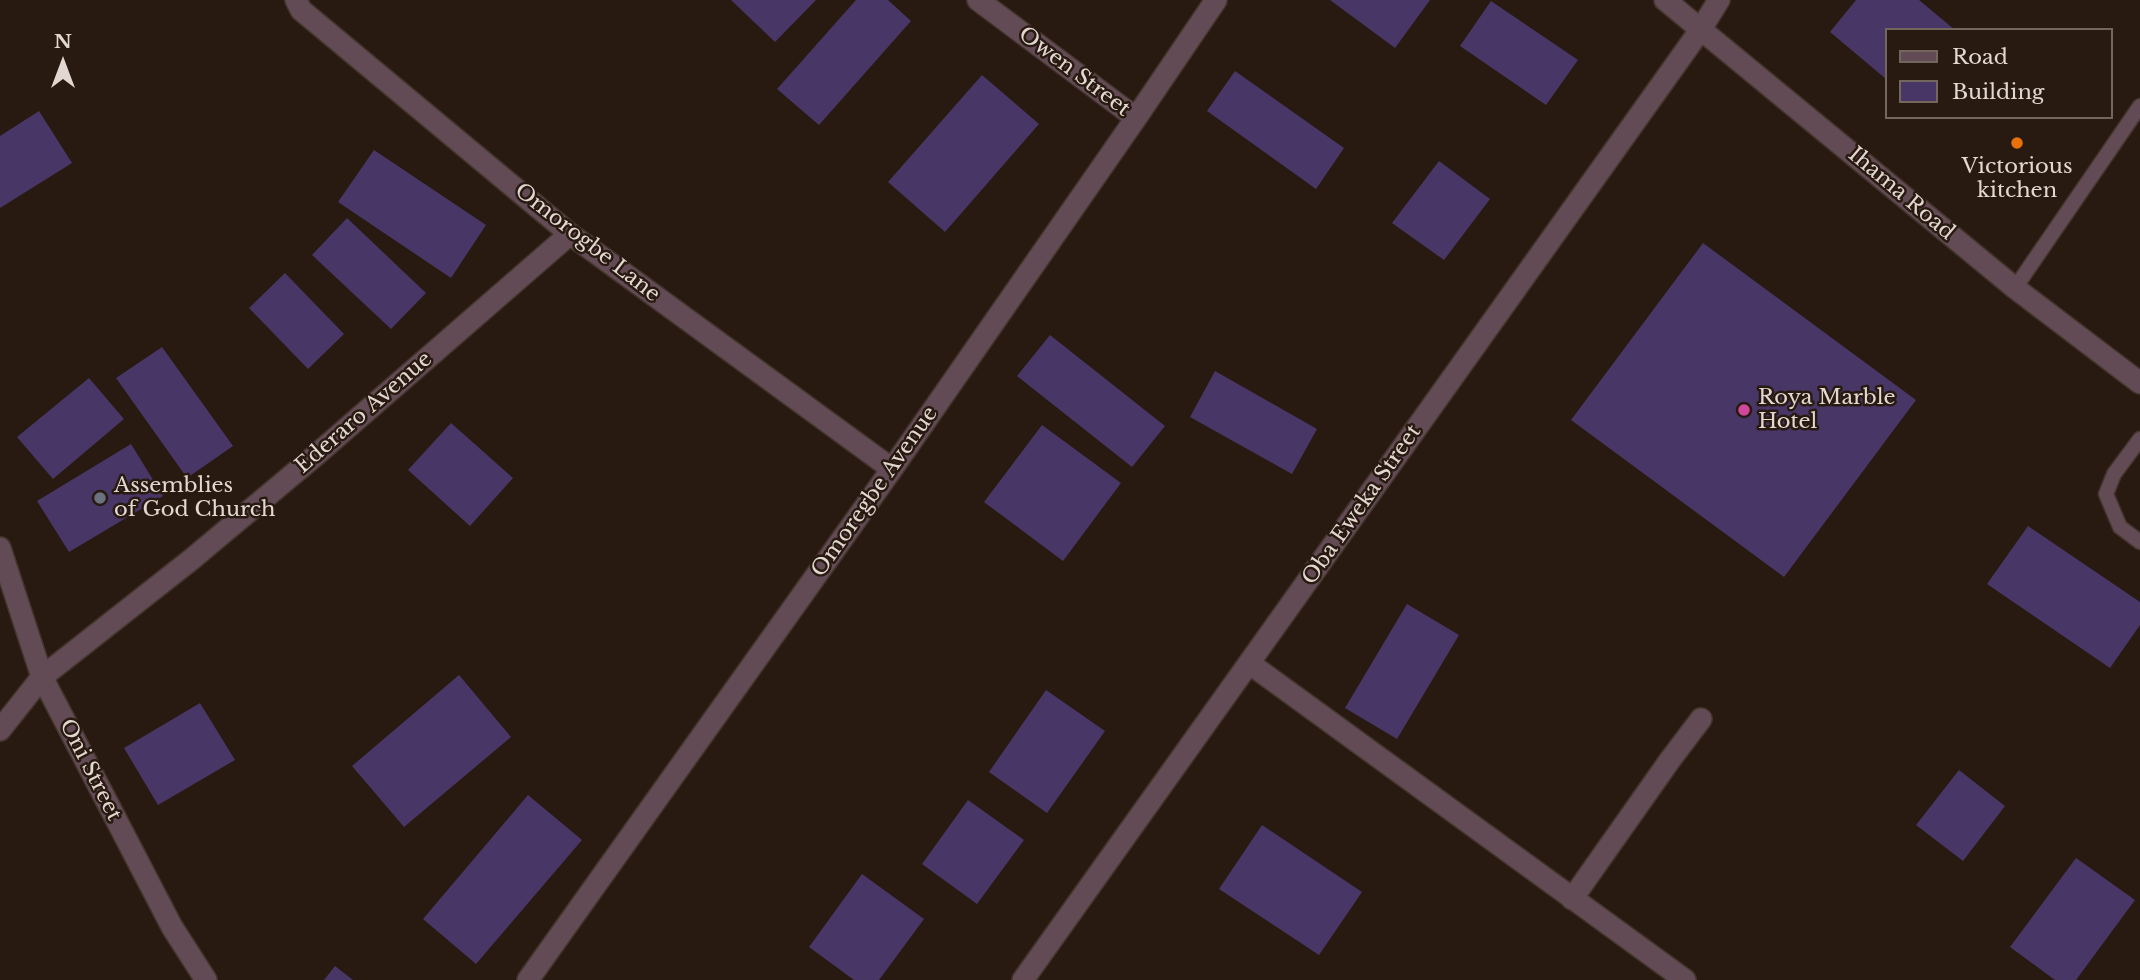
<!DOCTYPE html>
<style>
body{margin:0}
#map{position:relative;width:2140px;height:980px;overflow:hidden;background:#281a10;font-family:"Libre Baskerville",serif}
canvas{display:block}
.legend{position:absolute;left:1885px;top:28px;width:228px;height:91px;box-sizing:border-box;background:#281a10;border:2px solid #72665d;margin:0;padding:9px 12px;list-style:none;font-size:21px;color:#e2d8d1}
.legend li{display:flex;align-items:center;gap:14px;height:35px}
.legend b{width:35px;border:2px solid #72665d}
.north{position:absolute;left:28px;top:28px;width:70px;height:70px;-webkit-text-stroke:5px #281a10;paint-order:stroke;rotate:0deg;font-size:19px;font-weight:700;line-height:28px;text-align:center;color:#e2d8d1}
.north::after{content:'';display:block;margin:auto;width:24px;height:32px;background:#e2d8d1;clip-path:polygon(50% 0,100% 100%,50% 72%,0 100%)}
</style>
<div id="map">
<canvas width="2140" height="980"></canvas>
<ul class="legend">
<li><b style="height:9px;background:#634b56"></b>Road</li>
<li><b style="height:19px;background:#483666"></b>Building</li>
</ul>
<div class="north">N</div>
</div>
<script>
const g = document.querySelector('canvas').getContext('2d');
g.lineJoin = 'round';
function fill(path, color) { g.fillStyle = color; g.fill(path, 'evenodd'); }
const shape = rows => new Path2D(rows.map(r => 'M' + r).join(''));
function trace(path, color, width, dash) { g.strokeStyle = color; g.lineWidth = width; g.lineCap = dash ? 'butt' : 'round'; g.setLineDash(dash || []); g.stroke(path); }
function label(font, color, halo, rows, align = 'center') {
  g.font = font + ' "Libre Baskerville",serif'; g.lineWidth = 5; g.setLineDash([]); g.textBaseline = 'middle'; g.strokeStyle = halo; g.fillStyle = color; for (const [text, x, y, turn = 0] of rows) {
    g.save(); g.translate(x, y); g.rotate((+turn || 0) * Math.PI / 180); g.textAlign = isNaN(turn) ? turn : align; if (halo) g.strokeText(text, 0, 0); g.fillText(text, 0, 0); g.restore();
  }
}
const building = shape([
 [731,0,816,0,775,42],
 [856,0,888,0,911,21,819,125,777,89],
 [1330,0,1430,0,1395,48],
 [1856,0,1919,0,1955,30,1886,30,1886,79,1830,32],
 [1491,1,1578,60,1546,105,1460,46],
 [1235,71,1344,148,1316,189,1207,111],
 [982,75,1039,124,945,232,888,182],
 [39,111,72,163,0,208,0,136],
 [374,150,486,225,451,278,338,202],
 [1439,161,1490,199,1444,260,1392,223],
 [347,218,426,293,391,329,312,255],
 [1703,243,1916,400,1784,577,1571,420],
 [285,273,344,334,308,369,249,308],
 [1050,335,1165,426,1132,467,1017,376],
 [162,347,233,446,187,478,116,378],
 [1215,371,1317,429,1292,474,1190,417],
 [89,378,124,419,53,479,17,437],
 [451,423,513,478,470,526,408,470],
 [1042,425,1121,483,1063,561,984,502],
 [131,444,163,496,69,552,37,501],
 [2028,526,2140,602,2140,625,2110,668,1987,584],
 [1407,604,1459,635,1397,739,1345,708],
 [459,675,511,737,404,827,352,766],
 [1046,690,1105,731,1047,813,989,772],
 [200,703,235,760,158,805,124,748],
 [1959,770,2005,806,1963,861,1916,825],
 [528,795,582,840,476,964,423,919],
 [968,800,1024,840,977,904,922,864],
 [1262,825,1362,892,1319,955,1219,889],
 [2076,858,2135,900,2076,980,2055,980,2010,947],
 [862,874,924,919,879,980,854,980,809,947],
 [335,966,353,980,324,980]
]);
const lane = shape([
 [2015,288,2140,106],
 [2140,439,2114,474,2106,494,2120,527,2140,542]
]);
const street = shape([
 [296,0,301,10,570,234,892,469],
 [978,0,1136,118],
 [1665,0,2015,288,2140,383],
 [0,548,42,677,172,927,206,980],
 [1249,663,1685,980],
 [0,730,42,677,192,559,316,455,570,234],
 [1572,899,1670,760,1701,719],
 [528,980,892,469,1136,118,1216,0],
 [1023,980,1701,29,1719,0]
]);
const markers = [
 [2017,143,7,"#e8710a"],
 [1744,410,7,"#d1479c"],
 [100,498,7,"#6b7280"]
];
const streetNames = [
 ["Owen Street",1074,72,37],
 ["Ihama Road",1901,194,40],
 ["Omorogbe Lane",587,243,38],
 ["Ederaro Avenue",364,413,-41],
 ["Omoregbe Avenue",875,492,-55],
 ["Oba Eweka Street",1362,505,-55],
 ["Oni Street",90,770,63]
];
const poiNames = [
 ["Victorious",2017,167,"center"],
 ["kitchen",2017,191,"center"],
 ["Roya Marble",1758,398],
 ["Hotel",1758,422],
 ["Assemblies",114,486],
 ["of God Church",114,510]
];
fill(building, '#483666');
trace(lane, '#42352b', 17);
trace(street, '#42352b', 24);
trace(lane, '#634b56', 14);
trace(street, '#634b56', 21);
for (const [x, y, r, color] of markers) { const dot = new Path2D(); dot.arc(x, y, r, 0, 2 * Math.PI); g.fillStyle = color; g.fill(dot); trace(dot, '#281a10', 2.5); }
label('21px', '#e2d8d1', '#281a10', streetNames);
label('21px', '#e2d8d1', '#281a10', poiNames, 'left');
</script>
